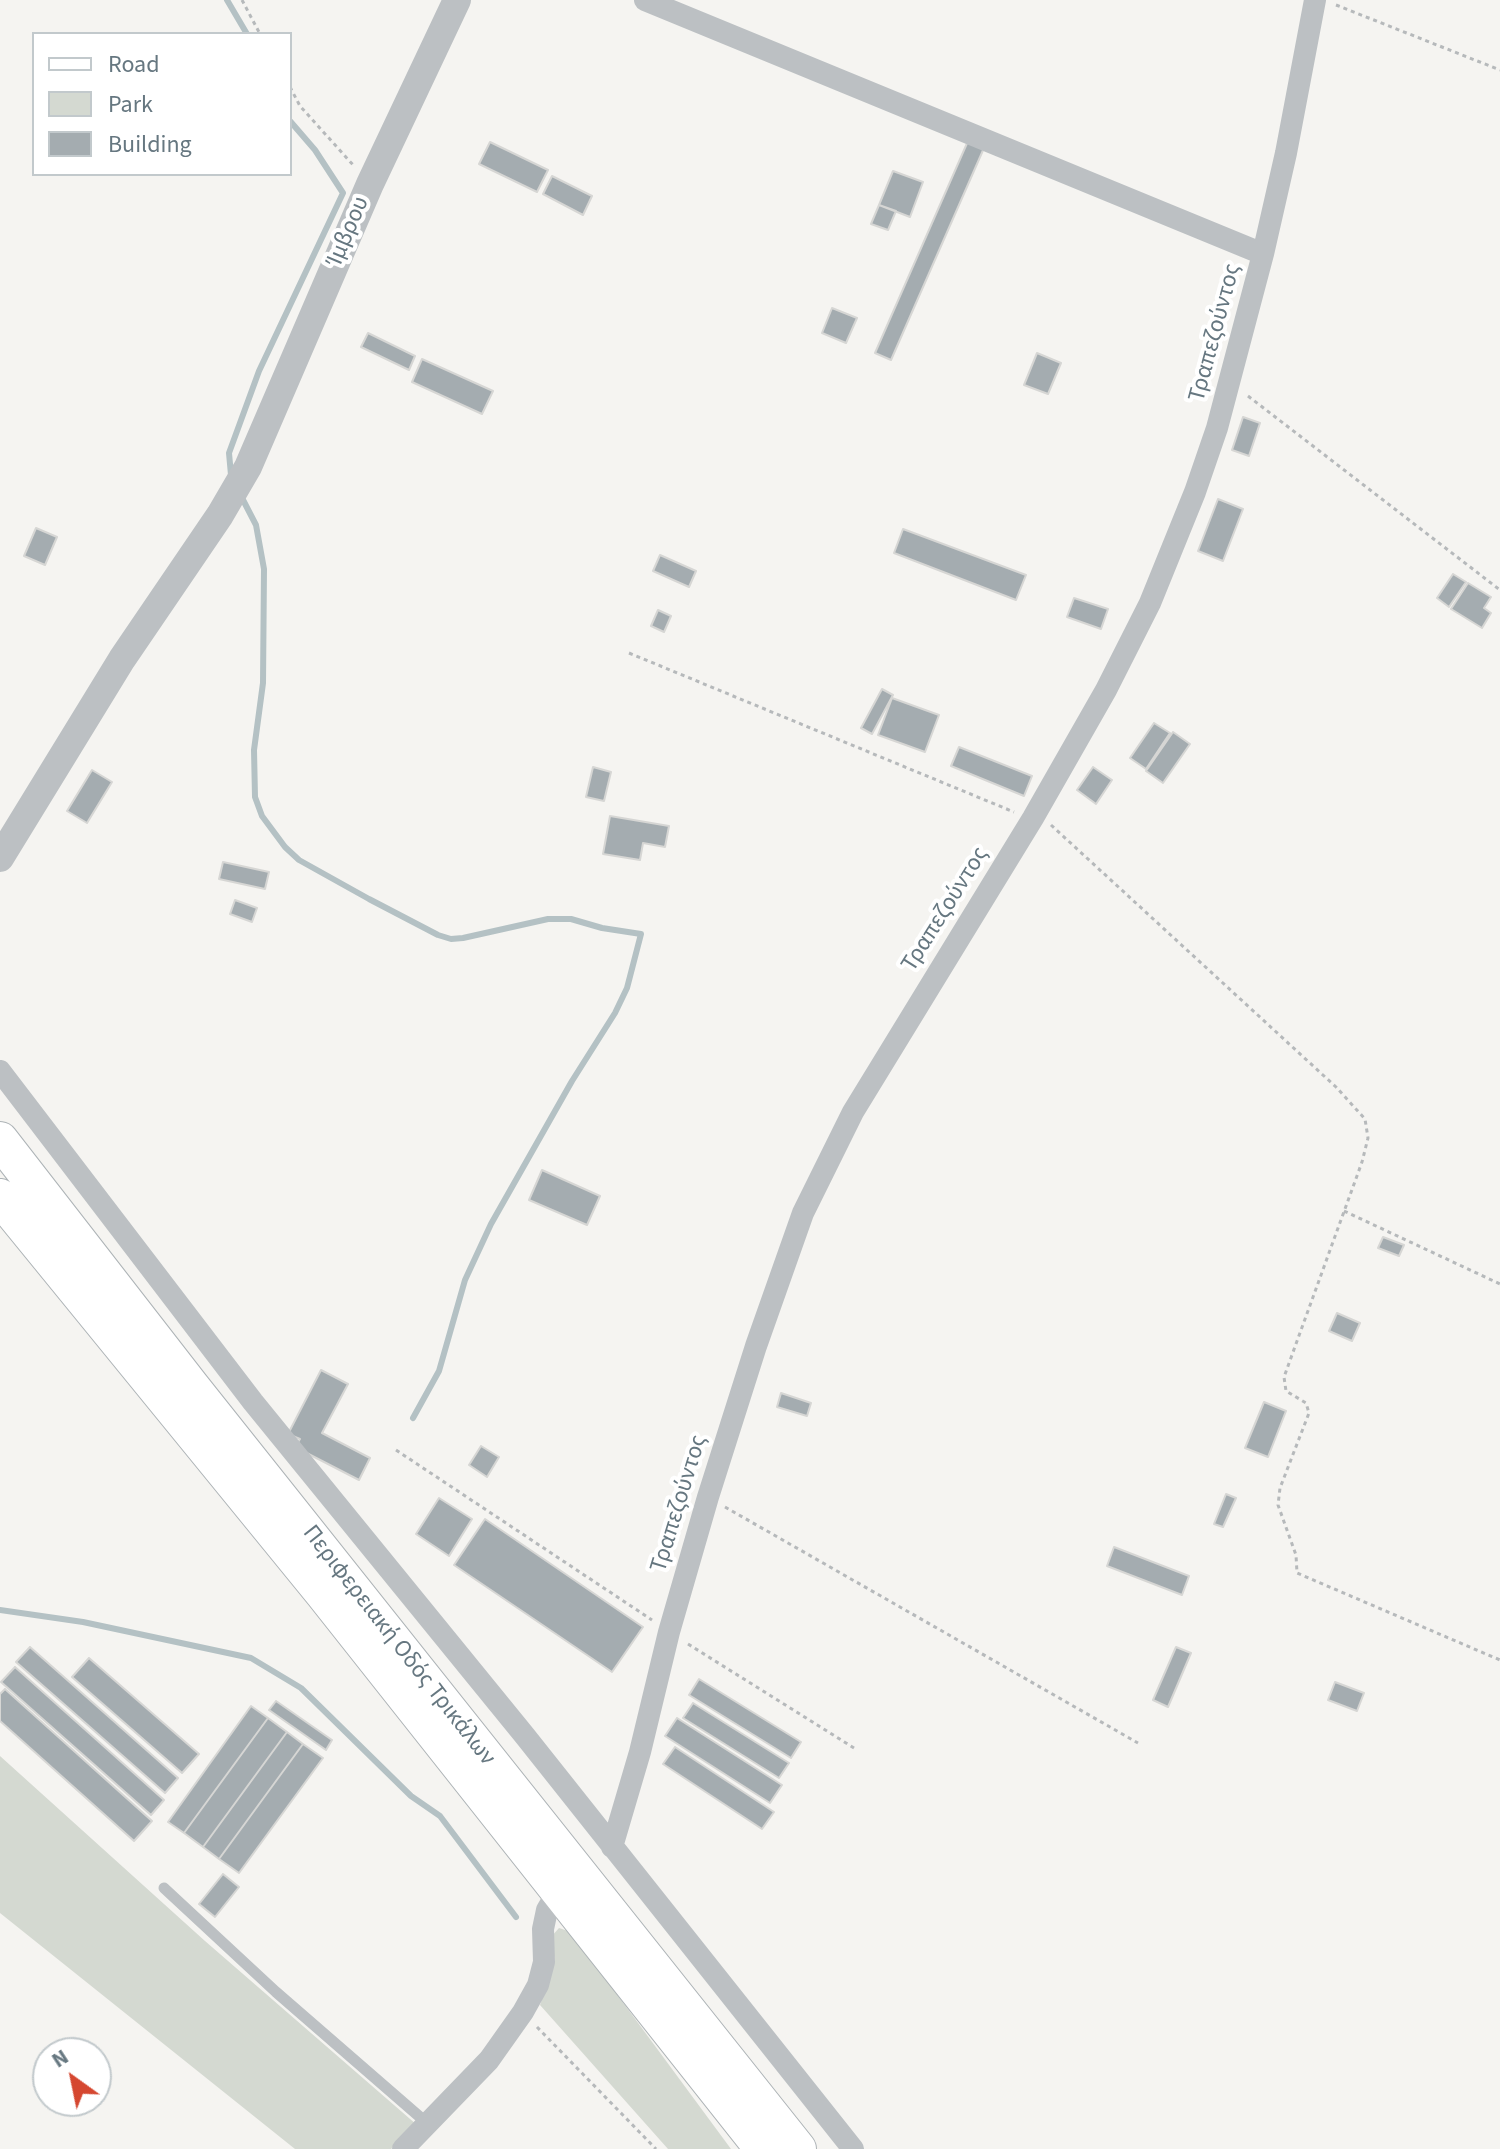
<!DOCTYPE html>
<meta charset="utf-8">
<style>
body{margin:0}
#map{position:relative;width:1500px;height:2149px;overflow:hidden;background:#f5f4f1;font-family:"Source Sans 3",sans-serif}
canvas{display:block}
.legend{position:absolute;left:32px;top:32px;width:260px;height:144px;box-sizing:border-box;background:#fff;border:2px solid #c2c9cc;margin:0;padding:10px 14px;list-style:none;font-size:24px;color:#667780}
.legend li{display:flex;align-items:center;gap:16px;height:40px}
.legend b{width:40px;border:2px solid #c2c9cc}
.north{position:absolute;left:32px;top:2037px;width:80px;height:80px;box-sizing:border-box;background:#fff;border:2px solid #c2c9cc;border-radius:50%;rotate:327deg;font-size:22px;font-weight:700;line-height:32px;text-align:center;color:#667780}
.north::after{content:'';display:block;margin:auto;width:28px;height:36px;background:#d54730;clip-path:polygon(50% 0,100% 100%,50% 72%,0 100%)}
</style>
<div id="map">
<canvas width="1500" height="2149"></canvas>
<ul class="legend">
<li><b style="height:10px;background:#fff"></b>Road</li>
<li><b style="height:22px;background:#d4d9d1"></b>Park</li>
<li><b style="height:22px;background:#a4acb0"></b>Building</li>
</ul>
<div class="north">N</div>
</div>
<script>
const g = document.querySelector('canvas').getContext('2d');
g.lineJoin = 'round';
function fill(path, color) { g.fillStyle = color; g.fill(path, 'evenodd'); }
const shape = rows => new Path2D(rows.map(r => 'M' + r).join(''));
function trace(path, color, width, dash) { g.strokeStyle = color; g.lineWidth = width; g.lineCap = dash ? 'butt' : 'round'; g.setLineDash(dash || []); g.stroke(path); }
function label(font, color, halo, rows, align = 'center') {
  g.font = font + ' "Source Sans 3",sans-serif'; g.lineWidth = 8; g.setLineDash([]); g.textBaseline = 'middle'; g.strokeStyle = halo; g.fillStyle = color; for (const [text, x, y, turn = 0] of rows) {
    g.save(); g.translate(x, y); g.rotate((+turn || 0) * Math.PI / 180); g.textAlign = isNaN(turn) ? turn : align; if (halo) g.strokeText(text, 0, 0); g.fillText(text, 0, 0); g.restore();
  }
}
const green = shape([
 [0,1756,205,1941,417,2125,391,2149,295,2149,0,1913],
 [559,1928,571,1932,731,2149,668,2149,540,2005,555,1961,551,1937]
]);
const stream = shape([
 [227,0,247,34],
 [231,475,229,453,259,371,343,193,315,150,290,121],
 [241,496,256,525,264,569,263,683,254,750,255,797,262,816,285,847,299,860,369,899,438,935,451,939,463,938,548,919,571,919,602,928,641,934,627,988,615,1013,572,1081,491,1224,465,1280,439,1371,413,1418],
 [0,1610,83,1622,251,1658,301,1688,411,1796,440,1816,516,1917]
]);
const building = shape([
 [968,141,984,148,891,360,875,353,968,141],
 [490,142,548,170,537,192,479,164,490,142],
 [893,171,923,182,910,217,879,205,893,171],
 [552,176,592,196,583,215,543,194,552,176],
 [879,205,896,211,888,230,871,224,879,205],
 [832,308,857,318,846,343,822,333,832,308],
 [368,333,415,356,409,370,361,347,368,333],
 [1037,353,1061,363,1048,394,1024,385,1037,353],
 [422,359,493,391,482,414,412,382,422,359],
 [1243,417,1260,423,1249,456,1232,450,1243,417],
 [1218,499,1243,509,1223,561,1198,551,1218,499],
 [36,528,57,537,45,565,24,556,36,528],
 [903,529,1026,575,1016,600,894,553,903,529],
 [660,555,696,571,689,587,653,571,660,555],
 [1453,574,1466,582,1449,607,1437,598,1453,574],
 [1468,583,1491,597,1484,608,1491,613,1482,628,1451,609,1468,583],
 [1074,598,1108,609,1101,629,1067,617,1074,598],
 [658,610,671,616,664,632,651,626,658,610],
 [882,689,893,695,872,734,861,728,882,689],
 [892,698,939,715,925,752,878,735,892,698],
 [1154,723,1170,733,1146,769,1130,758,1154,723],
 [1173,732,1190,744,1163,783,1146,771,1173,732],
 [959,747,1032,776,1024,796,951,766,959,747],
 [593,767,611,772,604,801,586,797,593,767],
 [1093,767,1112,780,1096,804,1077,790,1093,767],
 [92,770,112,782,87,823,67,811,92,770],
 [610,816,669,826,665,847,643,843,640,860,603,854,610,816],
 [223,862,269,872,265,889,219,879,223,862],
 [235,900,257,908,252,922,230,914,235,900],
 [542,1170,600,1196,587,1225,529,1200,542,1170],
 [1383,1237,1404,1245,1399,1256,1378,1248,1383,1237],
 [1337,1313,1360,1323,1352,1341,1329,1331,1337,1313],
 [321,1370,348,1384,322,1433,370,1458,359,1480,295,1447,300,1439,288,1434,321,1370],
 [781,1393,811,1403,807,1416,777,1407,781,1393],
 [1264,1402,1286,1411,1268,1457,1245,1448,1264,1402],
 [481,1446,499,1457,487,1477,469,1465,481,1446],
 [1226,1494,1236,1498,1223,1527,1214,1524,1226,1494],
 [439,1498,472,1519,449,1556,416,1534,439,1498],
 [485,1519,643,1627,612,1672,454,1565,485,1519],
 [1114,1547,1189,1576,1182,1595,1107,1566,1114,1547],
 [30,1647,178,1778,165,1793,16,1662,30,1647],
 [1176,1647,1191,1653,1168,1707,1153,1700,1176,1647],
 [89,1658,199,1754,182,1773,72,1677,89,1658],
 [15,1667,164,1800,151,1815,1,1682,15,1667],
 [699,1679,801,1742,791,1758,689,1695,699,1679],
 [1335,1682,1364,1693,1357,1711,1328,1700,1335,1682],
 [5,1689,152,1821,134,1841,0,1721,0,1694,5,1689],
 [276,1701,332,1740,326,1750,269,1710,276,1701],
 [693,1703,789,1763,779,1778,683,1718,693,1703],
 [251,1706,268,1718,184,1833,168,1822,251,1706],
 [268,1718,287,1732,203,1847,184,1833,268,1718],
 [677,1718,782,1785,770,1803,665,1736,677,1718],
 [287,1732,303,1744,219,1859,203,1847,287,1732],
 [303,1744,323,1758,239,1873,219,1859,303,1744],
 [675,1747,774,1812,762,1829,663,1764,675,1747],
 [223,1874,239,1887,215,1917,199,1904,223,1874]
]);
const path = shape([
 [242,0,260,34],
 [1336,5,1500,70],
 [290,87,300,106,354,166],
 [1248,396,1500,590],
 [629,653,1014,812],
 [1051,825,1336,1087,1365,1119,1368,1138,1362,1162,1284,1377,1286,1391,1306,1403,1309,1413,1280,1488,1278,1505,1296,1555,1297,1573,1500,1660],
 [1344,1211,1500,1284],
 [396,1450,652,1620],
 [725,1507,1138,1743],
 [688,1644,854,1748],
 [537,2027,656,2149]
]);
const service = shape([
 [164,1888,276,1992,428,2124]
]);
const minor = shape([
 [645,0,1263,254],
 [0,1071,253,1402,525,1736,853,2149],
 [612,1847,640,1752,669,1632,708,1497,756,1346,803,1213,853,1112,1033,818,1106,690,1150,603,1195,492,1217,428,1263,254,1286,153,1315,0],
 [403,2149,489,2060,523,2012,538,1985,544,1962,543,1929,547,1910,558,1891]
]);
const tertiary = shape([
 [0,858,122,659,220,515,248,467,370,184,457,0]
]);
const primary = shape([
 [0,1140,191,1386,798,2149],
 [0,1197,323,1593,763,2149]
]);
const streetNames = [
 ["Ίμβρου",349,232,-67],
 ["Τραπεζούντος",1216,333,-75],
 ["Τραπεζούντος",946,910,-58],
 ["Τραπεζούντος",680,1504,-73],
 ["Περιφερειακή Οδός Τρικάλων",398,1646,52]
];
fill(green, '#d4d9d1');
trace(stream, '#b4c1c4', 6);
fill(building, '#a4acb0');
trace(building, '#d6d6d4', 2);
trace(primary, '#adb3b6', 38);
trace(path, '#b6b9bb', 3, [4, 4]);
trace(service, '#bcc0c3', 11);
trace(minor, '#bcc0c3', 22);
trace(tertiary, '#bcc0c3', 28);
trace(primary, '#fff', 36);
label('24px', '#667780', '#fff', streetNames);
</script>
